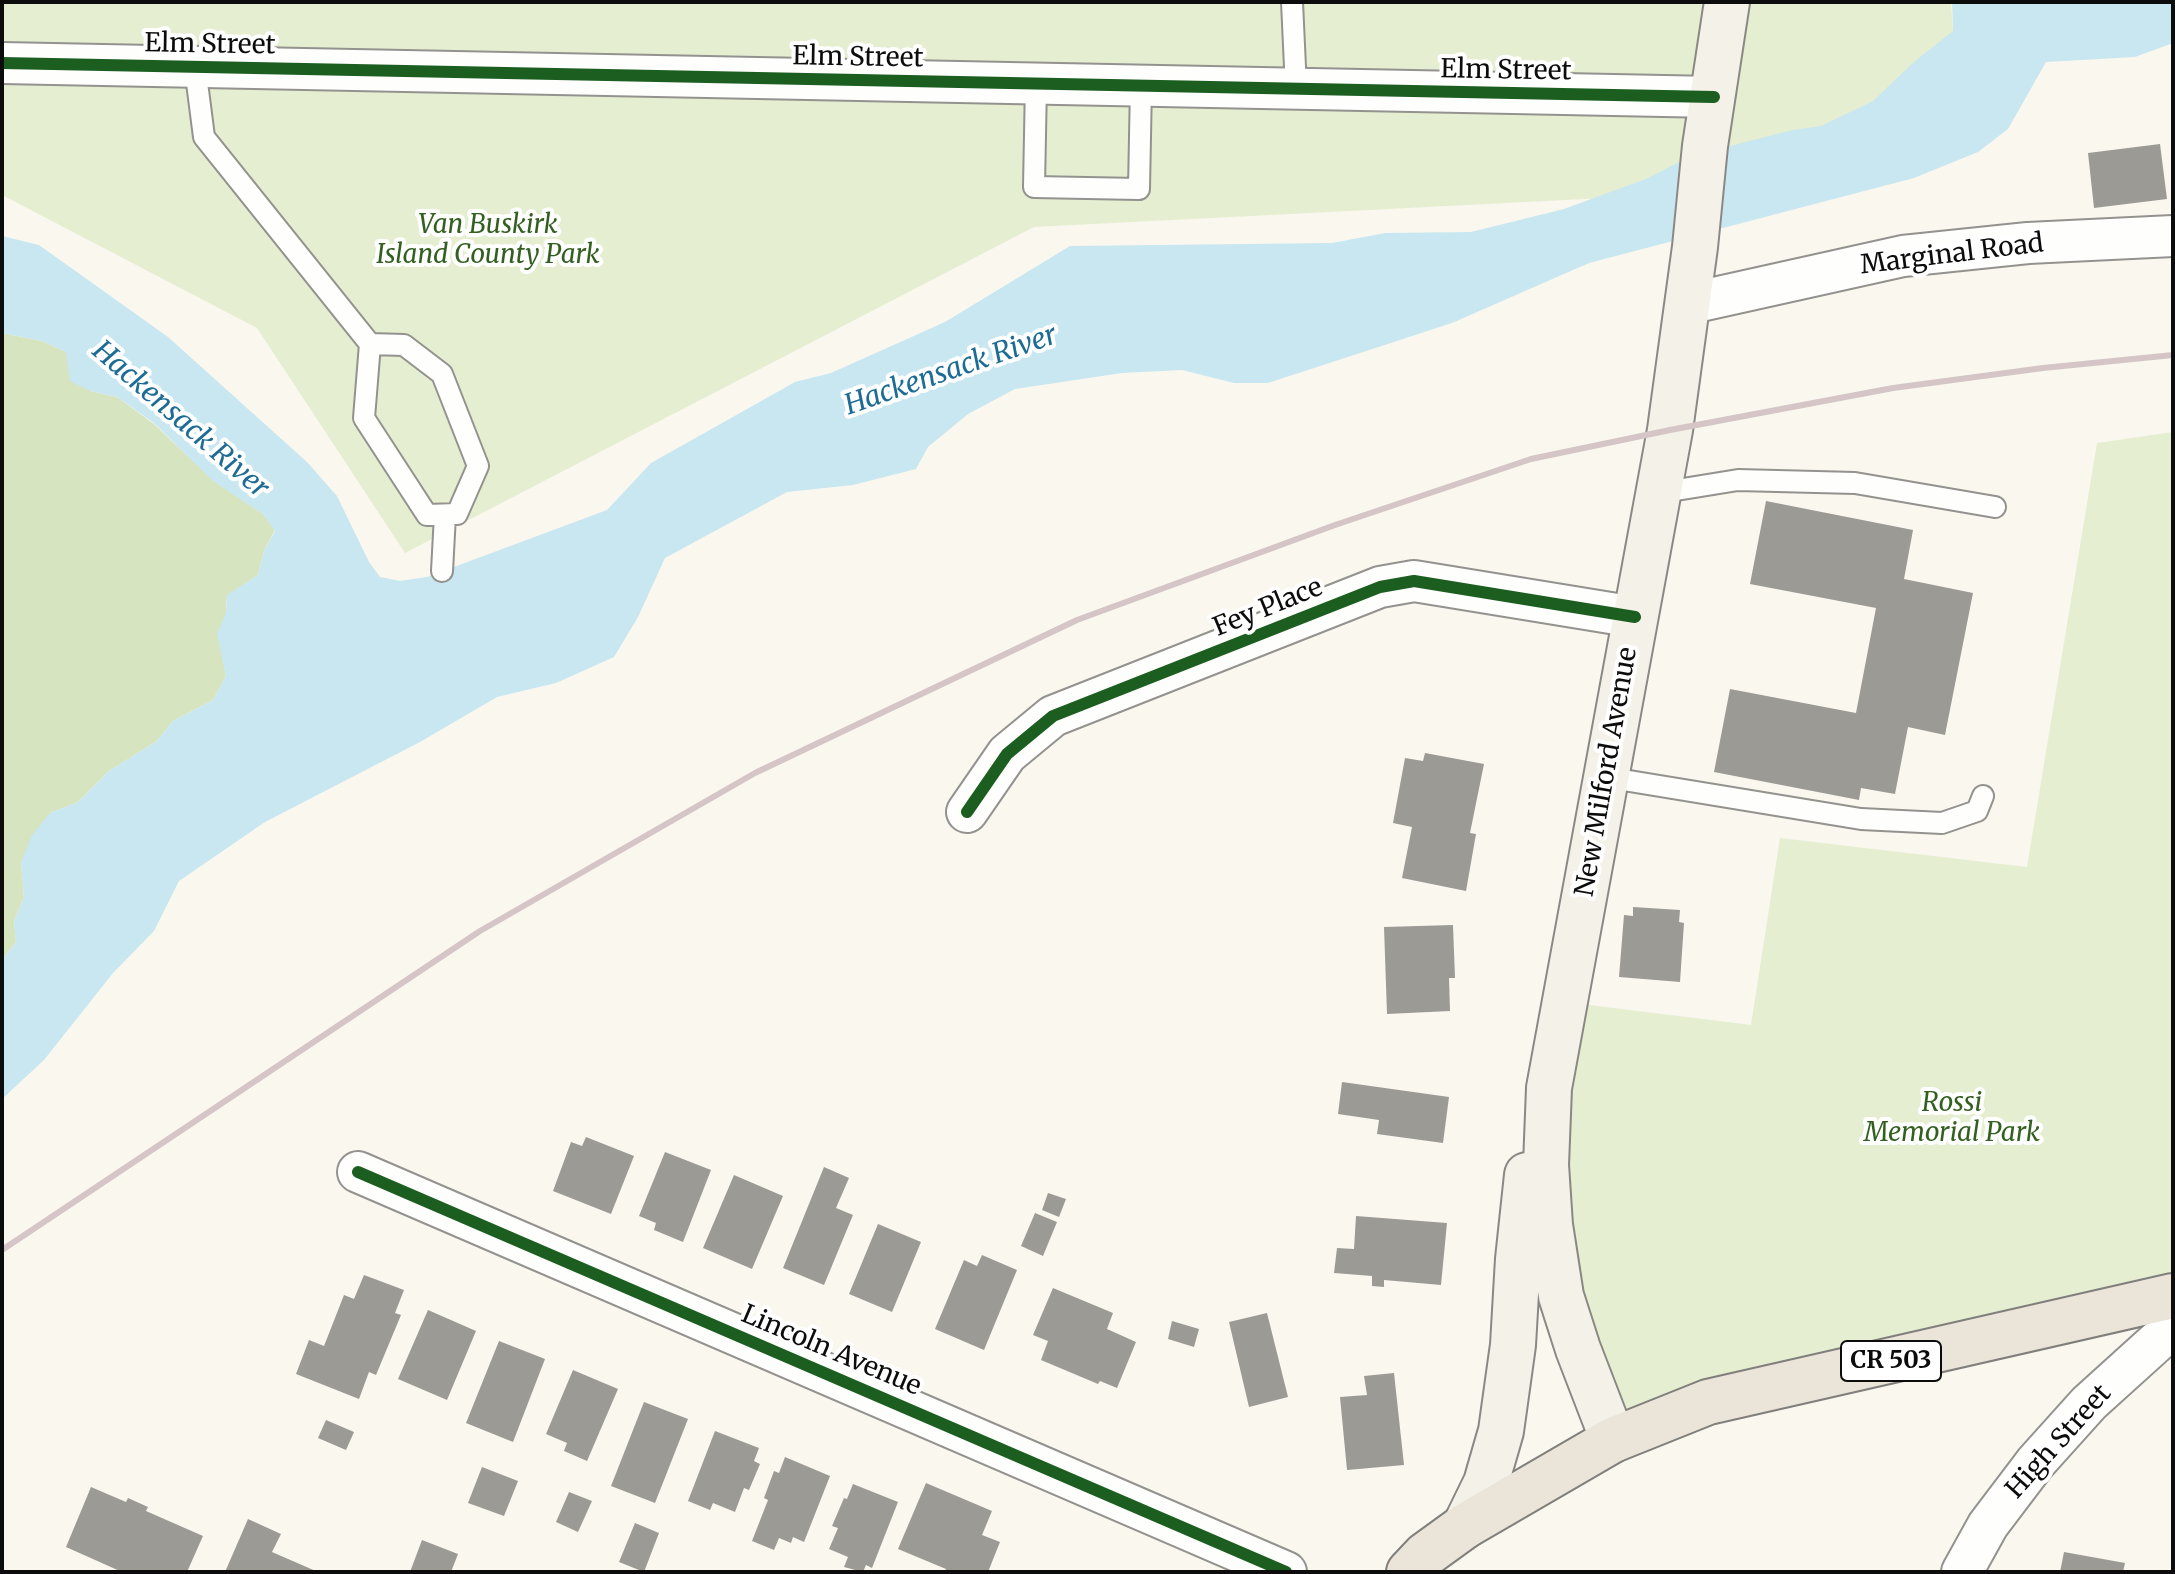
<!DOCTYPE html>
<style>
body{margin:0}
#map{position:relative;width:2175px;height:1574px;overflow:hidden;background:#faf7ef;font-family:Merriweather,serif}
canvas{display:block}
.frame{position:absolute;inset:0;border:4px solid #0c0c0c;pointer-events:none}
</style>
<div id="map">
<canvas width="2175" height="1574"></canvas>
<div class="frame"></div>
</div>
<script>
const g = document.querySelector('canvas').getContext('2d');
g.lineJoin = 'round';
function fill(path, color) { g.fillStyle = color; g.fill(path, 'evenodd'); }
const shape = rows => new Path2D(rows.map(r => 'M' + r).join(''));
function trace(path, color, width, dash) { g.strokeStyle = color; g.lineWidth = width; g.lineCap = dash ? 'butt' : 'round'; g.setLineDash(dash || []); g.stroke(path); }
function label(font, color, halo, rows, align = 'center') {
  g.font = font + ' Merriweather,serif'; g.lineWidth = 8; g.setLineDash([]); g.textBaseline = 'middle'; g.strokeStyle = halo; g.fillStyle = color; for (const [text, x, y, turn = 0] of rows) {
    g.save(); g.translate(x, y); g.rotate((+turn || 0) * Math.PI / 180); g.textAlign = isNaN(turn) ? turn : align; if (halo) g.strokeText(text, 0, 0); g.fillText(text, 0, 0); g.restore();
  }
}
const green = shape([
 [2,2,1951,2,1953,31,1878,120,1605,198,1034,227,405,553,257,328,2,195],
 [2173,432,2173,1296,1613,1440,1561,1296,1565,1002,1751,1025,1780,838,2027,867,2097,443]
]);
const forest = shape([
 [2,333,42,341,66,352,90,391,117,397,154,424,214,481,263,514,275,530,264,551,258,575,227,596,226,613,218,634,226,676,213,700,173,721,157,741,109,771,78,802,50,813,21,862,24,897,14,921,16,942,2,960]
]);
const water = shape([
 [1952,2,2173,2,2173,43,2135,57,2046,62,2008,129,1978,152,1914,178,1589,263,1452,323,1268,383,1234,383,1182,370,1122,373,1015,389,968,414,928,447,916,469,853,485,787,492,665,558,638,617,614,657,556,683,497,697,420,742,265,822,179,881,154,931,113,973,44,1060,2,1099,2,960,16,942,14,921,24,897,21,862,32,835,50,813,78,802,109,771,157,741,173,721,213,700,226,676,217,634,226,613,227,595,258,575,264,551,275,531,263,514,213,481,154,423,117,397,90,391,70,381,66,352,42,341,2,333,2,236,39,245,168,337,307,462,337,496,369,562,380,577,400,581,427,577,607,510,651,463,795,382,831,373,945,322,1070,246,1332,243,1385,233,1471,232,1564,209,1646,179,1691,156,1793,130,1821,126,1873,101,1914,62,1953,31]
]);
const building = shape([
 [2160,144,2167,199,2094,208,2088,153],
 [1766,501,1913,530,1904,579,1973,593,1945,735,1908,727,1895,794,1861,788,1859,800,1714,772,1730,689,1856,713,1876,608,1750,584],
 [1425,753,1484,764,1470,833,1476,834,1466,891,1402,878,1412,827,1393,823,1405,758,1423,761],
 [1633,907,1680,910,1679,922,1684,923,1680,982,1619,977,1624,915,1633,916],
 [1453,925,1455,978,1449,978,1450,1011,1387,1014,1384,927],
 [1342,1082,1449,1097,1443,1143,1377,1134,1379,1120,1338,1114],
 [586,1137,634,1156,611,1214,553,1191,571,1142,582,1146],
 [665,1152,711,1170,683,1242,654,1230,656,1223,639,1216],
 [824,1167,849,1178,836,1208,853,1215,824,1285,783,1268],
 [734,1175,783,1196,752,1269,703,1248],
 [1048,1193,1066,1199,1059,1217,1042,1210],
 [1035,1213,1057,1222,1043,1256,1021,1246],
 [1356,1216,1447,1223,1441,1285,1384,1280,1384,1287,1372,1286,1372,1276,1334,1273,1337,1248,1354,1249],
 [878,1224,921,1242,892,1312,849,1294],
 [982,1255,1017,1270,984,1350,935,1329,964,1260,977,1266],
 [364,1275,404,1290,395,1313,401,1315,376,1375,369,1372,359,1399,296,1374,309,1340,324,1346,344,1295,354,1299],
 [1053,1288,1113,1313,1107,1329,1136,1342,1117,1388,1100,1381,1098,1384,1041,1360,1048,1341,1033,1335],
 [428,1310,476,1331,447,1400,398,1379],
 [1267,1313,1288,1397,1249,1407,1229,1322],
 [1172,1321,1199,1329,1194,1347,1168,1339],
 [499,1341,545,1359,513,1442,466,1423],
 [573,1370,618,1389,587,1461,564,1451,567,1443,546,1434],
 [1394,1373,1404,1465,1347,1470,1340,1397,1367,1395,1364,1376],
 [644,1402,688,1419,655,1503,611,1486],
 [326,1420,354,1432,346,1450,318,1438],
 [715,1431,759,1448,754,1461,760,1464,749,1490,744,1488,735,1512,713,1503,710,1510,688,1501],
 [785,1457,830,1476,804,1542,793,1537,791,1543,779,1538,774,1550,752,1541,768,1500,764,1498,774,1471,779,1473],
 [482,1467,518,1481,504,1516,468,1503],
 [926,1483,992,1511,982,1535,1000,1542,988,1572,944,1572,946,1569,898,1549],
 [853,1484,898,1502,872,1568,866,1565,863,1572,844,1567,848,1557,829,1549,838,1528,832,1526,844,1498,847,1499],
 [91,1487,126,1502,128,1498,148,1507,146,1511,203,1536,187,1572,122,1572,66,1547],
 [569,1492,592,1501,578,1532,556,1522],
 [248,1519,281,1534,272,1552,318,1572,225,1572],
 [635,1523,659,1533,644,1572,619,1562],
 [422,1540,458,1554,451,1572,410,1572],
 [2064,1552,2125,1563,2123,1572,2060,1572]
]);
const service = shape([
 [1292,2,1296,89],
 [195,67,204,137,370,344,364,418,427,515,457,514,478,466,442,374,404,345,370,344],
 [1036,83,1034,187,1139,189,1141,85],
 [1658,493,1738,480,1855,483,1995,507],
 [442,571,445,515],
 [1605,777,1861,819,1942,823,1977,811,1983,796]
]);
const minor = shape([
 [2,63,1714,97],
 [1687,304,1903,256,2028,243,2173,236],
 [967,812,1007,754,1053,716,1380,587,1414,581,1635,617],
 [358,1172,1286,1572],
 [1962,1572,1988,1525,2035,1463,2089,1403,2173,1327]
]);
const secondary = shape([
 [1613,1440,1578,1349,1561,1296,1550,1225,1546,1165,1549,1088,1670,430,1695,247,1705,146,1727,2],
 [1465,1526,1486,1483,1501,1431,1513,1345,1518,1259,1527,1175]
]);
const primary = shape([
 [1409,1572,1425,1555,1465,1526,1613,1440,1708,1402,2173,1296]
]);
const rail = shape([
 [2,1250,480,931,755,773,1077,620,1335,525,1531,459,1670,430,1893,388,2043,368,2173,355]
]);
const cycleway = shape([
 [2,63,1714,97],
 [967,812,1007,754,1053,716,1380,587,1414,581,1635,617],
 [358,1172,1286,1572]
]);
const shields = [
 [1891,1361,100]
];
const shieldNames = [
 ["CR 503",1891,1361]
];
const streetNames = [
 ["Elm Street",210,45,1],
 ["Elm Street",858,58,1],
 ["Elm Street",1506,71,1],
 ["Marginal Road",1952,255,-7],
 ["Fey Place",1268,608,-22],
 ["New Milford Avenue",1607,772,-80],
 ["Lincoln Avenue",831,1351,23],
 ["High Street",2059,1442,-48]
];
const parkNames = [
 ["Van Buskirk",488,226],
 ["Island County Park",488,256],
 ["Rossi",1952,1104],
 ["Memorial Park",1952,1134]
];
const waterNames = [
 ["Hackensack River",951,371,-19],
 ["Hackensack River",180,420,41]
];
fill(green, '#e5eed1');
fill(forest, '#d6e4bf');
fill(water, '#c8e7f1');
fill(building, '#9c9a95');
trace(service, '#93928e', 24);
trace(minor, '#93928e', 44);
trace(secondary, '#8a8885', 48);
trace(primary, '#807f7c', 48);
trace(service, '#fefefd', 20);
trace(minor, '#fefefd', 40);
trace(secondary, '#f4f1e8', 44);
trace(primary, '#eae4d9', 44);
trace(rail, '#d5c5c6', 6);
trace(cycleway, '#1b5e20', 12);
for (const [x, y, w] of shields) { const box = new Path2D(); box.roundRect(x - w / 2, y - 20, w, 40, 6); g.fillStyle = '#fff'; g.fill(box); trace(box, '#0c0c0c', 2); }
label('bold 24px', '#0c0c0c', null, shieldNames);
label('26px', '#0c0c0c', '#fff', streetNames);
label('italic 26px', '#335f20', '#fff', parkNames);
label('italic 28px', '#1d6c95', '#fff', waterNames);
</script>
